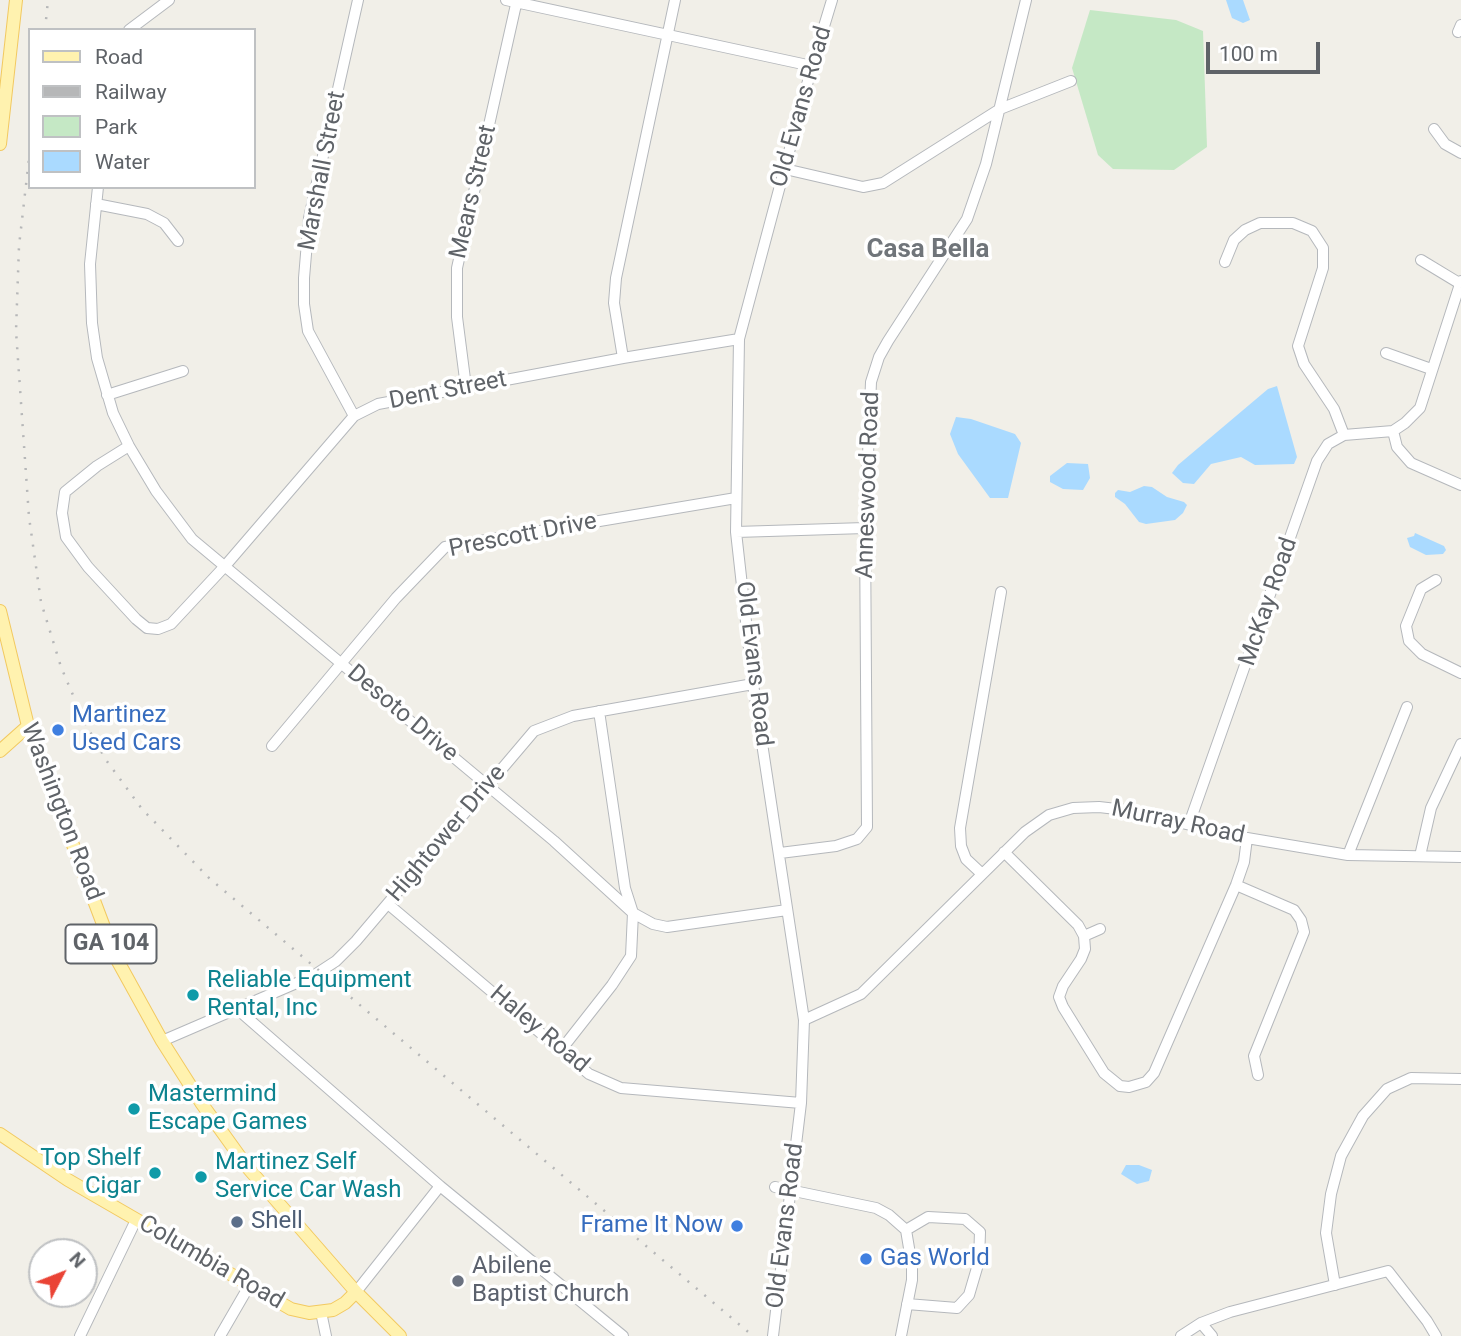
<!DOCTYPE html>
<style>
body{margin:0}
#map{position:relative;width:1461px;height:1336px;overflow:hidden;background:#f1efe8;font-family:Roboto,sans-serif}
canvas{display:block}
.legend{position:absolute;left:28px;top:28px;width:228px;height:161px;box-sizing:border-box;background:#fff;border:2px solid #bfc1c3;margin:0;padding:9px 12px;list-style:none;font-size:21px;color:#5f6368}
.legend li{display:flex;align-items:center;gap:14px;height:35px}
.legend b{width:35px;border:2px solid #bfc1c3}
.north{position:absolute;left:28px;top:1238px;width:70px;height:70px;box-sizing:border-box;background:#fff;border:2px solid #bfc1c3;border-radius:50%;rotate:48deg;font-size:19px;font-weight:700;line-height:28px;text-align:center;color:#5f6368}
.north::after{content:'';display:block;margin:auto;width:24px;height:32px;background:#ea4335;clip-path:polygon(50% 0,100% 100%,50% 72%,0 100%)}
.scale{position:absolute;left:1206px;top:42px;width:114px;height:32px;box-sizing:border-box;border:4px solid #5f6368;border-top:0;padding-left:9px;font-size:21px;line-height:24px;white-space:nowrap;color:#5f6368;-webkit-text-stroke:5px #fff;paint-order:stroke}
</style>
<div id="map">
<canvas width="1461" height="1336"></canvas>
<ul class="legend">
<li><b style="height:9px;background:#fff2af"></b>Road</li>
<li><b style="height:9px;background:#b6b7b8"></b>Railway</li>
<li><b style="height:19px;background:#c5e8c5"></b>Park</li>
<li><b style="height:19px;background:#aadaff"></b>Water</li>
</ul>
<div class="north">N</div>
<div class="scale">100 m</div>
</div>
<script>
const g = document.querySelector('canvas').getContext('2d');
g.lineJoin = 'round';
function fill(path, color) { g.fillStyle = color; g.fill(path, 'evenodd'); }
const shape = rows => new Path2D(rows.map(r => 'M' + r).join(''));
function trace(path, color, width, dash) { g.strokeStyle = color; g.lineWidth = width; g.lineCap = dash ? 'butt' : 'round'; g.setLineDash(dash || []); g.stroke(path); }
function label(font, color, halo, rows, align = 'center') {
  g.font = font + ' Roboto,sans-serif'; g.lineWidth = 7; g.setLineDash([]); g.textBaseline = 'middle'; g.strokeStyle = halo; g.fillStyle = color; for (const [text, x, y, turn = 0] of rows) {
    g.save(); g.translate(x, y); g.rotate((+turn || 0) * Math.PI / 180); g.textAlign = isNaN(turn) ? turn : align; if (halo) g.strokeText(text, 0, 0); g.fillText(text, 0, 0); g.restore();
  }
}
const green = shape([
 [1090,10,1176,20,1203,31,1207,147,1174,170,1113,169,1098,155,1072,68]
]);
const water = shape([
 [1226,0,1243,0,1250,20,1243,23,1232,18],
 [1277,386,1297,457,1294,464,1255,465,1241,457,1211,464,1194,484,1183,483,1172,473,1178,465,1268,389],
 [956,417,971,419,1015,434,1021,443,1008,498,990,498,958,454,950,434],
 [1067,463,1088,464,1090,478,1083,490,1063,489,1050,482,1050,476],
 [1144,486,1152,487,1167,497,1184,502,1187,505,1183,513,1175,520,1146,524,1139,522,1125,504,1115,497,1115,493,1118,490,1130,492],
 [1415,533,1444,546,1446,550,1443,554,1426,555,1410,547,1407,538,1414,536],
 [1126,1165,1139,1165,1152,1170,1149,1181,1137,1184,1121,1174]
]);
const minor = shape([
 [506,0,812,66],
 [129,30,169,0],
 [1458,32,1461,25],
 [1434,129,1445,144,1461,153],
 [785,169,863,187,883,183,1000,109,1071,81],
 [98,187,90,264,92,323,97,358,113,413,129,446,156,491,192,539,554,841,633,913,653,924,667,927,787,910],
 [96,204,147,214,164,223,178,241],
 [1421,260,1459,283],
 [1225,262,1234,240,1245,230,1260,223,1293,223,1312,231,1323,248,1323,268,1298,346,1304,364,1334,409,1344,435],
 [1386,353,1431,369],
 [623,358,614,303,616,278,675,0],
 [466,387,457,317,457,268,517,0],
 [107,395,183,371],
 [354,416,308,331,304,304,304,278,309,218,358,0],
 [1393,431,1397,447,1411,463,1461,485],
 [129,446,97,466,65,492,62,513,66,537,88,567,136,619,147,628,158,629,171,624,225,566,354,416,378,404,623,358,739,339],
 [736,532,865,528],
 [1436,580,1421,589,1406,626,1409,641,1422,654,1461,673],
 [272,746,396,598,445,547,736,498],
 [1189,824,1317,461,1328,444,1344,435,1393,431,1405,423,1420,408,1461,281],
 [1004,852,1078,925,1084,936,1085,949,1081,959,1063,986,1059,997,1063,1007,1104,1073,1120,1086,1129,1087,1146,1082,1154,1073,1236,885,1244,862,1247,838],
 [780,853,836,846,857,839,867,827,865,528,871,382,879,357,888,341,967,219,986,164,1026,0],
 [1348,855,1407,707],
 [1420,856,1431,808,1461,744],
 [982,874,966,859,961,846,960,828,1001,592],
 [1236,885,1294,910,1301,920,1304,932,1254,1056,1258,1075],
 [388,904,589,1074,621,1088,801,1103],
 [1084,936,1100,929],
 [236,1008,440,1186,623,1336],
 [804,1020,861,994,1025,832,1049,815,1073,808,1099,807,1125,810,1247,838,1348,855,1461,857],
 [162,1041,313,976,336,961,356,941,534,731,573,716,753,684],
 [561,1050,612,985,631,956,633,913,625,888,599,711],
 [775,1187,876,1208,889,1215,906,1230,912,1266,912,1280,901,1336],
 [906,1230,928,1217,965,1219,980,1232,979,1261,969,1295,957,1308,907,1304],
 [1335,1285,1326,1233,1331,1194,1341,1156,1363,1116,1387,1089,1411,1078,1461,1079],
 [356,1292,440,1186],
 [321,1312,326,1336],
 [1201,1323,1212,1336],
 [80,1336,136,1220],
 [220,1336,249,1286],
 [773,1336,801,1103,804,1020,753,684,736,532,739,339,812,66,832,0],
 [1181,1336,1201,1323,1230,1312,1388,1271,1427,1321,1436,1336]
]);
const major = shape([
 [0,144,16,0],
 [0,611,28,726,115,956,162,1041,202,1104,248,1168,356,1292,400,1336],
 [0,751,28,726],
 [0,1134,68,1180,291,1309,309,1313,333,1310,345,1303,356,1292]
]);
const rail = shape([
 [45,30,48,0],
 [30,150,19,246,16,331,29,517,41,602,61,667,84,721,106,760,142,809,209,878,753,1336]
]);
const markers = [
 [58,730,7,"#3f7fe0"],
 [193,995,7,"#0f9aa8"],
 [134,1109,7,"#0f9aa8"],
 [155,1173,7,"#0f9aa8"],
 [201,1177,7,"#0f9aa8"],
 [237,1222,7,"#5c6f8a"],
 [737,1226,7,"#3f7fe0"],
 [866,1259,7,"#3f7fe0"],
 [458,1281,7,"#6b7280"]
];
const shields = [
 [111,944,91]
];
const shieldNames = [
 ["GA 104",111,944]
];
const streetNames = [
 ["Old Evans Road",802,107,-74],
 ["Marshall Street",323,171,-79],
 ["Mears Street",474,192,-77],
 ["Dent Street",448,391,-11],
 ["Anneswood Road",869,485,-88],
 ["Prescott Drive",523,536,-11],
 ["McKay Road",1269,602,-71],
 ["Old Evans Road",753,664,83],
 ["Desoto Drive",402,714,40],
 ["Washington Road",61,812,69],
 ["Murray Road",1178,823,12],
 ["Hightower Drive",447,834,-50],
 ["Haley Road",539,1030,40],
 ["Old Evans Road",786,1226,-83],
 ["Columbia Road",211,1263,30]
];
const shopNames = [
 ["Martinez",72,716],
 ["Used Cars",72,744],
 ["Frame It Now",723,1226,"right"],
 ["Gas World",880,1259]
];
const cultureNames = [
 ["Reliable Equipment",207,981],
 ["Rental, Inc",207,1009],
 ["Mastermind",148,1095],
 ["Escape Games",148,1123],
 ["Top Shelf",141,1159,"right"],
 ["Cigar",141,1187,"right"],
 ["Martinez Self",215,1163],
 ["Service Car Wash",215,1191]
];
const serviceNames = [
 ["Shell",251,1222]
];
const worshipNames = [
 ["Abilene",472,1267],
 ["Baptist Church",472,1295]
];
const neighbourhoodNames = [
 ["Casa Bella",928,250]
];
fill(green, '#c5e8c5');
fill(water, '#aadaff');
trace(minor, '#b5b8bc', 12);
trace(major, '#f2c960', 14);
trace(minor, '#fff', 10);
trace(major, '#fff2af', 12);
trace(rail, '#b6b7b8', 2.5, [2, 9]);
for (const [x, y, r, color] of markers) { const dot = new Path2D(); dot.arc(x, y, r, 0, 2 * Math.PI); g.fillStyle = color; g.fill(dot); trace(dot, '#fff', 2.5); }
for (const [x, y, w] of shields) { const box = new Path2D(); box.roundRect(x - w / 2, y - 19.5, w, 39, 5); g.fillStyle = '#fff'; g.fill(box); trace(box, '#5f6368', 2); }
label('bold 23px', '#5f6368', null, shieldNames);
label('24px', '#5f6368', '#fff', streetNames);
label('24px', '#366cbe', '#fff', shopNames, 'left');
label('24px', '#0d838f', '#fff', cultureNames, 'left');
label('24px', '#4e5e75', '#fff', serviceNames, 'left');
label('24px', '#5b616d', '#fff', worshipNames, 'left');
label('bold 26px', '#70757a', '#fff', neighbourhoodNames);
</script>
